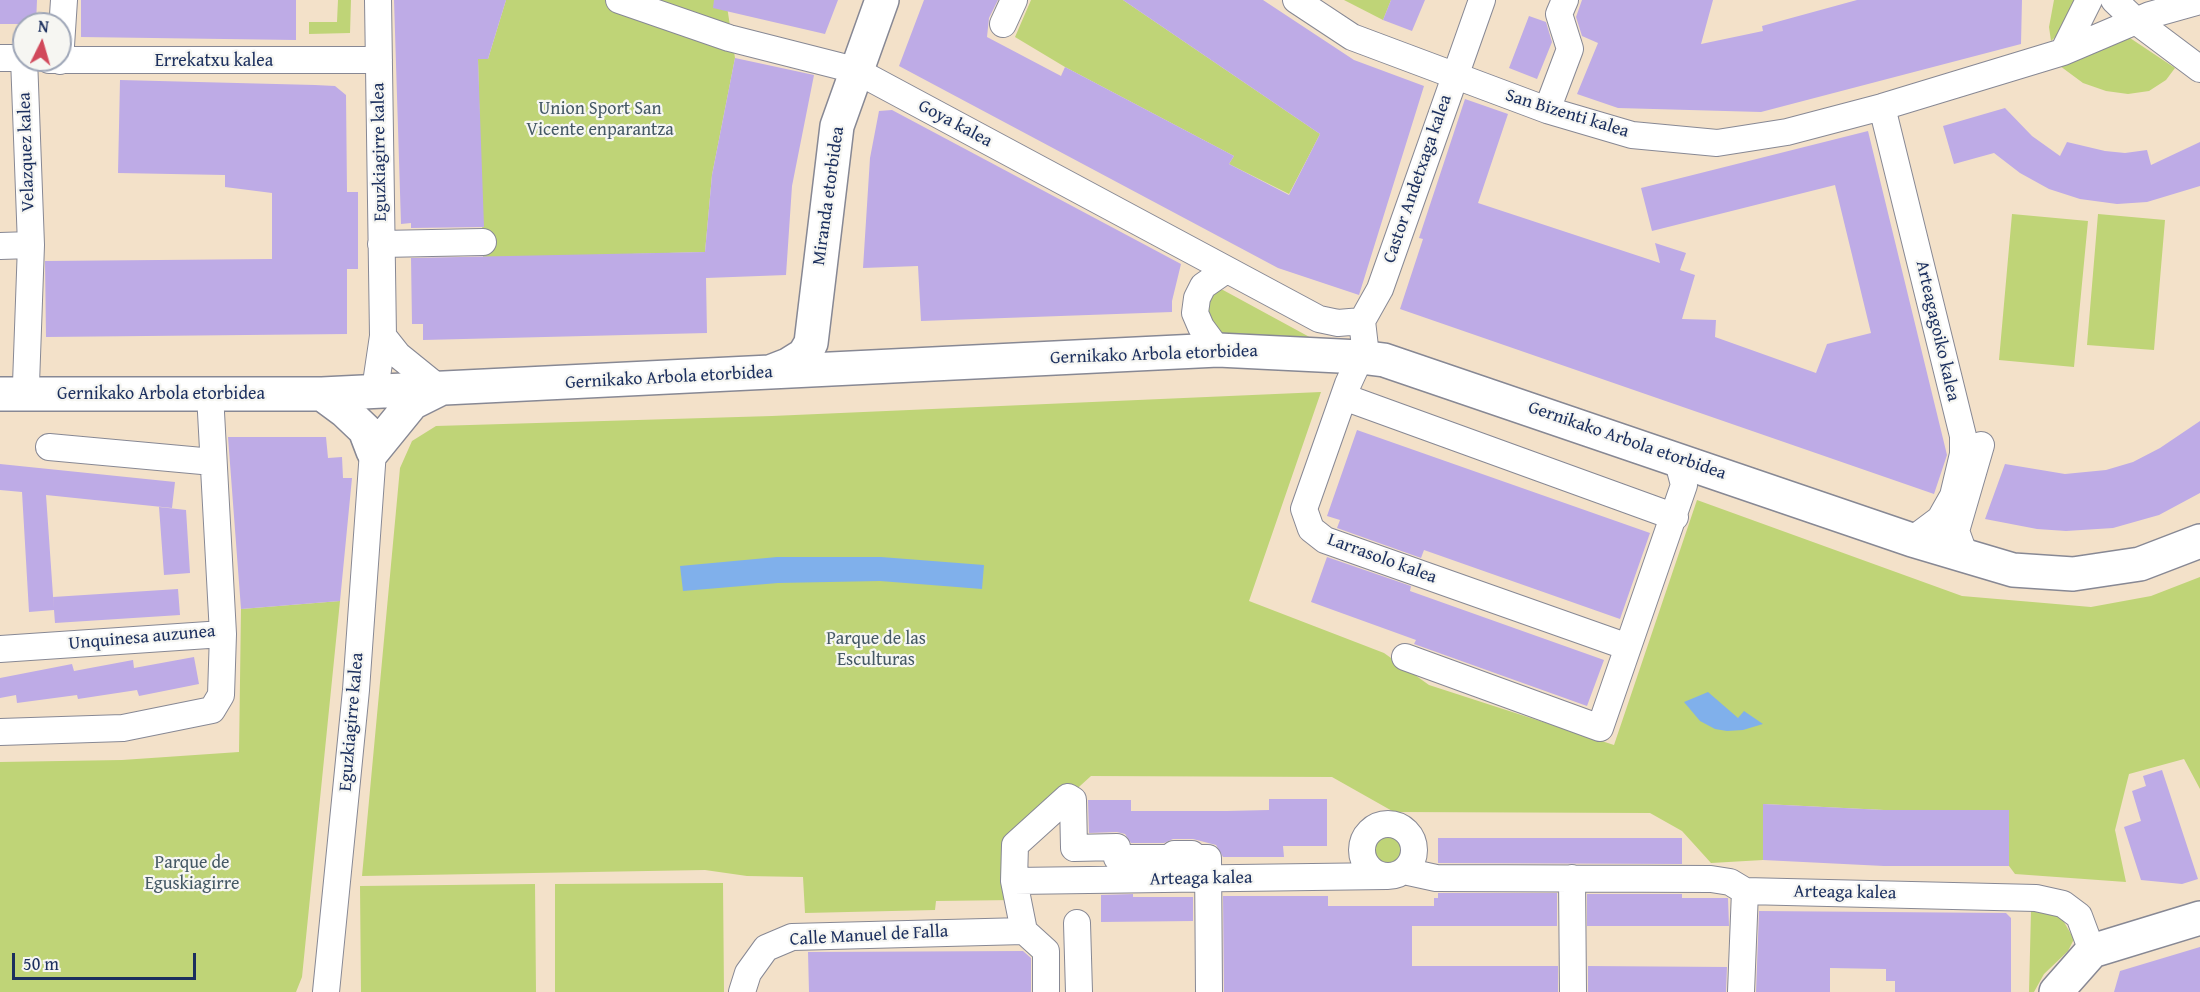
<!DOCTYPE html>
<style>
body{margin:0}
#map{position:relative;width:2200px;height:992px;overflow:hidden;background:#f3e1c9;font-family:"Gentium Book Plus",serif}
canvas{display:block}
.north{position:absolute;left:12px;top:12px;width:60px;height:60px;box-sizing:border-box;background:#f6f6f2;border:2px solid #9ea6b7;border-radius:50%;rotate:5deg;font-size:16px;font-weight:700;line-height:24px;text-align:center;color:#1b2f5e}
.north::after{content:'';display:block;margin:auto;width:21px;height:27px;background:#d1495b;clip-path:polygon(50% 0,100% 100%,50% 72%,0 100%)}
.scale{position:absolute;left:12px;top:953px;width:184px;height:27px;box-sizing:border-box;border:3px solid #1b2f5e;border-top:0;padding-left:8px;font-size:18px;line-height:21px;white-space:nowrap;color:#1b2f5e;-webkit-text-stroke:4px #f6f6f2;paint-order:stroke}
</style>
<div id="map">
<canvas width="2200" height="992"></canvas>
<div class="north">N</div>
<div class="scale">50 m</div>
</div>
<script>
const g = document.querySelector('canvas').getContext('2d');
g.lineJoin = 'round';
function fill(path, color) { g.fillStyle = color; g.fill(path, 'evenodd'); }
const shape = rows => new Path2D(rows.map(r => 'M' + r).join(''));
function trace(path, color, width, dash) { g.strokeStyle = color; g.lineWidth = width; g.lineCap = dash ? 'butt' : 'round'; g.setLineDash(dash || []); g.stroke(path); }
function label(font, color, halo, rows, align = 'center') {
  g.font = font + ' "Gentium Book Plus",serif'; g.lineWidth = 4.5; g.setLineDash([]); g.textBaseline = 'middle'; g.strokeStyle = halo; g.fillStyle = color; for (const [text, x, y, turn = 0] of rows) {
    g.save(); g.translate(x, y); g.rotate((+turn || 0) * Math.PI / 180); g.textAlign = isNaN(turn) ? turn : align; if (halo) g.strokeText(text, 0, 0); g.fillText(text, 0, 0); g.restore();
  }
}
const green = shape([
 [338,0,351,0,350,33,309,34,309,22,337,22],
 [506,0,726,0,735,58,712,175,705,252,483,258,478,59,488,59],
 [1031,0,1123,0,1320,134,1289,194,1229,164,1234,156,1065,67,1015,37],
 [1344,0,1391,0,1383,20],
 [2054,0,2080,0,2067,26,2051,41,2049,27],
 [2130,38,2175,68,2166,80,2149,91,2128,94,2106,91,2083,83,2060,66],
 [2012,214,2088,221,2074,367,1999,360],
 [2098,214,2165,220,2154,350,2087,345],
 [1214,290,1223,290,1315,340,1220,335,1207,320,1207,304],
 [1321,392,1249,601,1384,653,1429,685,1614,745,1697,500,1962,596,2091,607,2151,596,2200,577,2200,789,2184,759,2129,774,2115,830,2126,882,2015,874,2009,866,2009,811,1884,810,1764,804,1763,860,1711,863,1682,831,1650,813,1394,812,1332,777,1091,776,1015,845,1014,900,936,901,935,910,805,913,803,877,747,876,705,870,362,876,400,468,412,441,436,426,772,416],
 [340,601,302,977,296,992,0,992,0,762,122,760,239,752,241,609],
 '1373 850a15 15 0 1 1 30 0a15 15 0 1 1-30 0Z',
 [723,883,724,992,555,992,555,884],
 [535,884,536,992,361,992,360,886],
 [2031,911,2061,917,2074,939,2068,951,2044,974,2034,992,2029,992]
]);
const water = shape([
 [777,557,881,557,984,565,982,589,880,581,778,583,683,591,680,566],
 [1708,692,1738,718,1744,711,1763,724,1743,730,1727,731,1715,729,1700,721,1684,702]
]);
const building = shape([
 [0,0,37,0,36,24,0,24],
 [81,0,296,0,296,40,81,37],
 [394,0,506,0,488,59,478,59,484,227,411,228,411,223,401,224],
 [714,0,838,0,825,34,713,8],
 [924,0,998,0,989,18,987,37,1061,76,1065,67,1234,156,1229,164,1289,195,1320,134,1123,0,1263,0,1354,60,1424,86,1359,295,1278,268,899,66],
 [1391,0,1425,0,1412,31,1383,20],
 [1582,0,1713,0,1701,44,1763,31,1762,26,1857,0,2022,0,2021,44,1761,112,1618,108,1577,94,1598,43,1582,36,1576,17],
 [1529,16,1546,22,1552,42,1537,79,1509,68],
 [735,58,814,75,792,186,786,275,706,278,707,333,423,340,423,324,412,324,411,258,705,252,712,175],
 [120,80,315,85,335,86,346,95,347,192,358,192,358,269,347,269,347,334,46,337,45,261,272,259,272,193,225,187,225,175,118,173],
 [1465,99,1508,114,1478,203,1660,263,1655,243,1686,253,1680,270,1695,275,1682,319,1716,320,1715,337,1816,373,1827,344,1871,333,1835,185,1652,231,1641,188,1868,131,1947,455,1934,494,1400,309,1423,239,1419,238],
 [2005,108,2032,136,2060,156,2067,142,2105,151,2125,153,2147,150,2151,165,2200,142,2200,186,2147,202,2117,204,2080,199,2049,189,2020,173,1994,153,1954,164,1943,126],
 [892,110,1181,264,1172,301,1172,312,921,321,918,266,863,268,870,158,879,111],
 [2200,421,2200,493,2159,515,2113,528,2066,531,2037,529,1985,519,2005,464,2065,474,2106,470,2133,462,2160,448],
 [1357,430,1650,533,1620,619,1424,550,1421,558,1337,528,1340,520,1327,516],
 [228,437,326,437,328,458,342,457,343,478,352,478,340,601,241,609],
 [0,464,175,482,172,508,46,495,54,610,53,597,178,589,180,615,55,623,54,610,29,612,22,492,0,490],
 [159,507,186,510,190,573,164,575],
 [1327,557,1411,586,1410,591,1604,660,1587,706,1414,644,1416,640,1311,602],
 [194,657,199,684,139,696,137,690,78,699,77,695,17,703,16,695,0,698,0,678,72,664,74,671,133,660,134,668],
 [2162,770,2198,879,2182,884,2141,880,2124,827,2141,821,2132,791,2146,786,2143,776],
 [1269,799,1327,799,1327,846,1283,846,1284,857,1223,857,1216,845,1193,839,1173,839,1164,843,1131,843,1125,834,1117,832,1089,833,1088,800,1131,800,1131,811,1227,811,1269,810],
 [1763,804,1884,810,2009,810,2009,866,1884,866,1763,860],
 [1438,838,1682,838,1682,864,1438,863],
 [1438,893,1557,893,1557,926,1412,926,1412,966,1558,966,1558,992,1224,992,1223,896,1328,896,1328,906,1434,906,1434,898,1438,898],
 [1133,894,1133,897,1193,897,1193,921,1101,922,1101,895],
 [1587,894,1682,894,1682,898,1728,898,1729,926,1587,926],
 [1759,911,2006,913,2011,918,2011,992,1895,992,1895,981,1886,981,1886,969,1830,968,1830,992,1756,992],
 [2200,947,2200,992,2114,992,2120,971],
 [1023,951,1031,958,1031,992,809,992,808,952],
 [1588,966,1727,967,1726,992,1588,992]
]);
const street = shape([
 [619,0,729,38,855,70,1319,319,1338,323,1362,321],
 [1296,0,1352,37,1547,110,1632,135,1717,143,1787,132,1882,107,2063,52,2150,15,2200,1],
 [1482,0,1380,289,1362,321,1365,347,1348,384,1304,509,1311,529,1325,540,1628,647],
 [2114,0,2136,21,2200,69],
 [1003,24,1014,0],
 [2063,52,2089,0],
 [0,58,24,58],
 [24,58,31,245,26,384],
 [49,60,379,60],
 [60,61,64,0],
 [1882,107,1963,436,1963,454,1953,496,1940,519,1912,540],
 [1547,110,1570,49,1559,14,1565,0],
 [381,244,483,242],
 [0,246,31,245],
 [383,336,398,355,440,389],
 [1218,350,1201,327,1195,313,1197,298,1203,286,1226,270],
 [375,390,383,336,378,0],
 [1344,397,1675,517],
 [49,447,213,462],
 [1965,556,1956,531,1981,445],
 [0,649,223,634],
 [1405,657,1600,728,1684,485,1677,458],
 [0,732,123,728,212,710,221,695,223,634,210,394],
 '1362 850a26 26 0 1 1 52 0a26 26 0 1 1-52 0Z',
 [1404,871,1436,878,1711,879,1730,882,1745,891,2036,898,2063,904,2079,916,2092,951],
 [1572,878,1573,992],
 [1014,881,1387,876],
 [1077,923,1079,992],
 [326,992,356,690,373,451],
 [742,992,748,973,766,948,792,937,1024,931],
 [1046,992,1046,951,1024,931,1014,881,1015,845,1068,797,1073,800,1074,848,1117,847,1117,858,1174,858,1174,854,1192,854,1192,858,1208,858,1209,992],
 [1741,992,1745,891]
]);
const secondary = shape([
 [770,372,788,365,804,355,811,343,837,126,882,0],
 [0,394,322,394,1218,350,1360,357,1384,360,1912,540,2013,570,2073,574,2140,564,2200,541],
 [322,394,345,411,365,430,373,451],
 [373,451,412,403,440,389],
 [2056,992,2092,951,2200,918]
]);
const streetNames = [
 ["Errekatxu kalea",214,61],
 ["San Bizenti kalea",1567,114,17],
 ["Goya kalea",955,124,28],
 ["Velazquez kalea",27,152,-92],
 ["Eguzkiagirre kalea",380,152,-91],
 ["Castor Andetxaga kalea",1418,179,-71],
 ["Miranda etorbidea",829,196,-82],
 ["Arteagagoiko kalea",1937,331,77],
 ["Gernikako Arbola etorbidea",1154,355,-2],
 ["Gernikako Arbola etorbidea",669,378,-3],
 ["Gernikako Arbola etorbidea",161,394],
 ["Gernikako Arbola etorbidea",1627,441,19],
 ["Larrasolo kalea",1382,559,20],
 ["Unquinesa auzunea",142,638,-5],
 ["Eguzkiagirre kalea",352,722,-85],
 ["Arteaga kalea",1201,879,-1],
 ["Arteaga kalea",1845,893,1],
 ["Calle Manuel de Falla",869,936,-3]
];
const parkNames = [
 ["Union Sport San",600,109],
 ["Vicente enparantza",600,130],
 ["Parque de las",876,639],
 ["Esculturas",876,660],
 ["Parque de",192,863],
 ["Eguskiagirre",192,884]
];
fill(green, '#bfd477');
fill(water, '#80b0eb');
fill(building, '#beabe6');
trace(street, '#878894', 28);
trace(secondary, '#878894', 36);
trace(street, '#fff', 26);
trace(secondary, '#fff', 33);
label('18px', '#1b2f5e', '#f6f6f2', streetNames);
label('18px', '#445864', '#f6f6f2', parkNames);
</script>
